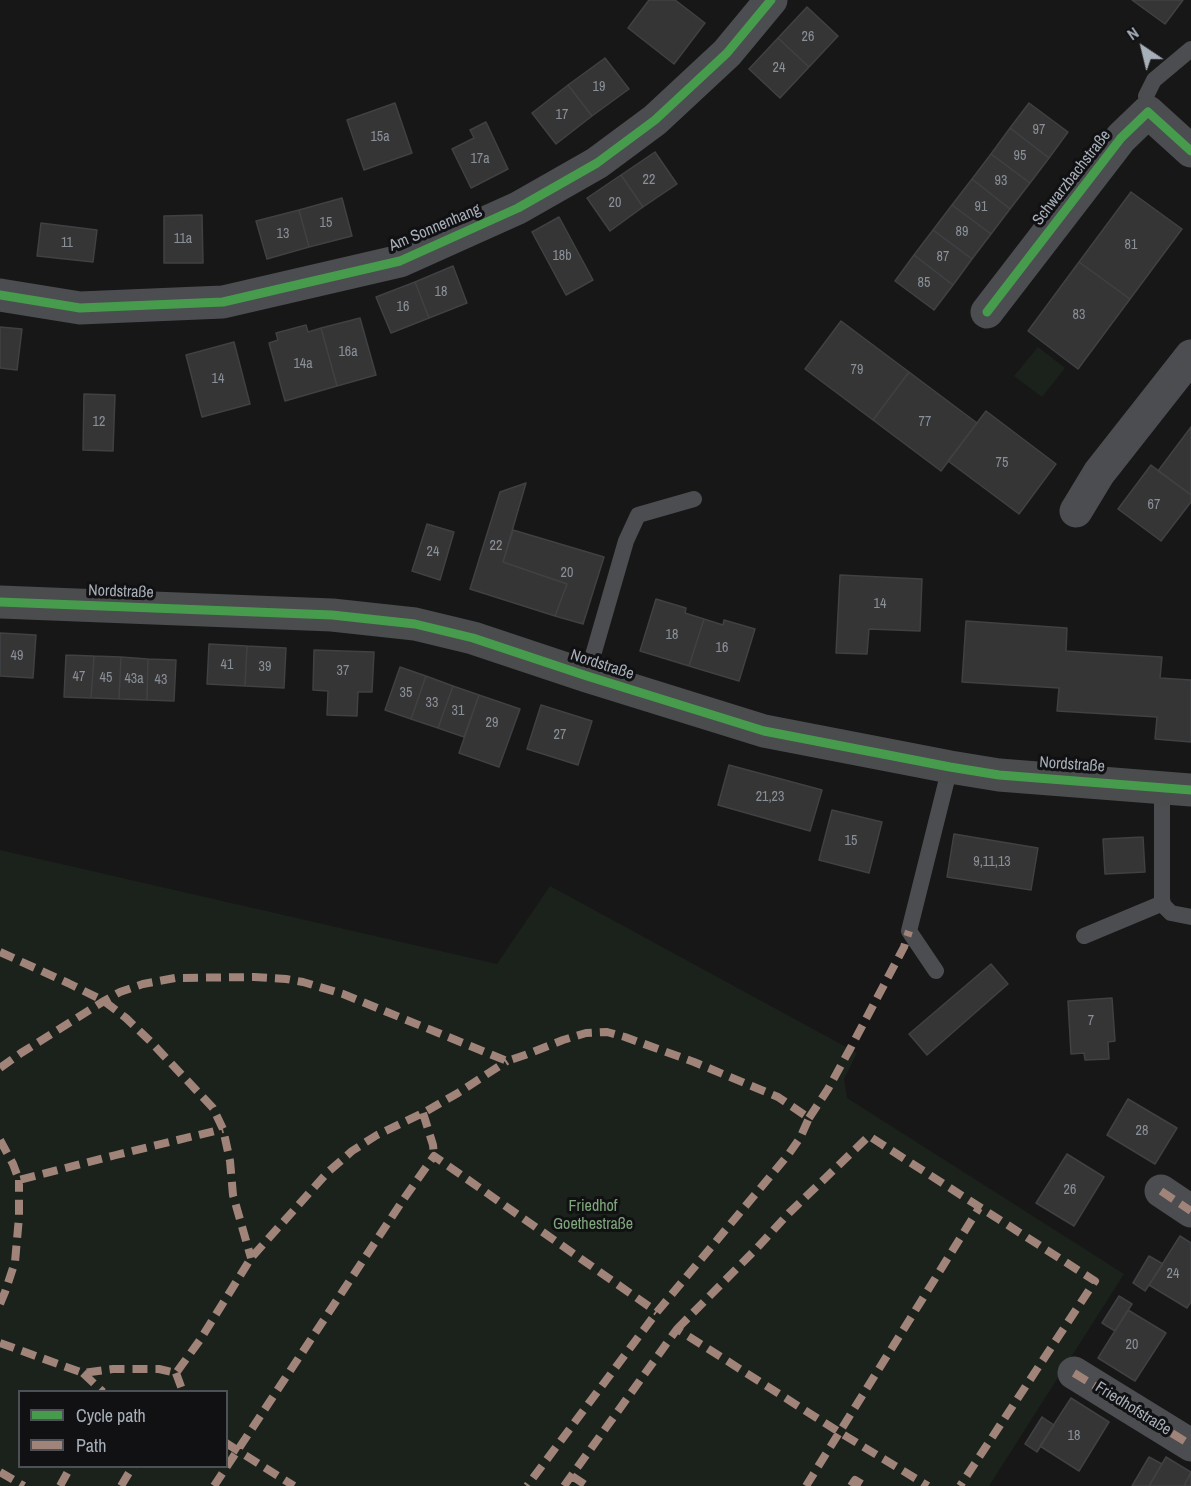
<!DOCTYPE html>
<meta charset="utf-8">
<style>
body{margin:0}
#map{position:relative;width:1191px;height:1486px;overflow:hidden;background:#171717;font-family:"Archivo Narrow",sans-serif}
canvas{display:block}
.legend{position:absolute;left:18px;top:1390px;width:210px;height:78px;box-sizing:border-box;background:#111113;border:2px solid #4d5055;margin:0;padding:8px 10px;list-style:none;font-size:18px;color:#a7afb9}
.legend li{display:flex;align-items:center;gap:12px;height:30px}
.legend b{width:30px;border:2px solid #4d5055}
.north{position:absolute;left:1113px;top:18px;width:60px;height:60px;-webkit-text-stroke:4px #111113;paint-order:stroke;rotate:325deg;font-size:16px;font-weight:700;line-height:24px;text-align:center;color:#a7afb9}
.north::after{content:'';display:block;margin:auto;width:21px;height:27px;background:#a7afb9;clip-path:polygon(50% 0,100% 100%,50% 72%,0 100%)}
</style>
<div id="map">
<canvas width="1191" height="1486"></canvas>
<ul class="legend">
<li><b style="height:8px;background:#469c4c"></b>Cycle path</li>
<li><b style="height:8px;background:#a18479"></b>Path</li>
</ul>
<div class="north">N</div>
</div>
<script>
const g = document.querySelector('canvas').getContext('2d');
g.lineJoin = 'round';
function fill(path, color) { g.fillStyle = color; g.fill(path, 'evenodd'); }
const shape = rows => new Path2D(rows.map(r => 'M' + r).join(''));
function trace(path, color, width, dash) { g.strokeStyle = color; g.lineWidth = width; g.lineCap = dash ? 'butt' : 'round'; g.setLineDash(dash || []); g.stroke(path); }
function label(font, color, halo, rows, align = 'center') {
  g.font = font + ' "Archivo Narrow",sans-serif'; g.lineWidth = 6; g.setLineDash([]); g.textBaseline = 'middle'; g.strokeStyle = halo; g.fillStyle = color; for (const [text, x, y, turn = 0] of rows) {
    g.save(); g.translate(x, y); g.rotate((+turn || 0) * Math.PI / 180); g.textAlign = isNaN(turn) ? turn : align; if (halo) g.strokeText(text, 0, 0); g.fillText(text, 0, 0); g.restore();
  }
}
const green = shape([
 [1038,347,1065,368,1042,397,1014,376],
 [0,850,497,964,550,886,857,1053,844,1079,847,1098,1124,1274,989,1486,0,1486],
 [20,1392,226,1392,226,1466,20,1466]
]);
const building = shape([
 [649,0,675,0,705,23,674,64,628,28,649,0],
 [1132,0,1183,0,1165,24,1132,0],
 [807,7,838,36,809,67,778,38,807,7],
 [778,38,809,67,780,98,749,69,778,38],
 [605,58,629,89,592,116,568,85,605,58],
 [568,85,592,116,556,144,532,113,568,85],
 [395,103,412,153,364,170,347,120,395,103],
 [1029,103,1068,132,1049,158,1010,128,1029,103],
 [486,122,508,169,471,188,452,149,474,138,470,130,486,122],
 [1010,128,1049,158,1030,183,991,154,1010,128],
 [655,152,677,184,643,207,621,175,655,152],
 [991,154,1030,183,1010,209,972,179,991,154],
 [621,175,643,207,610,231,587,198,621,175],
 [972,179,1010,209,991,234,952,205,972,179],
 [1131,192,1182,229,1130,299,1079,262,1131,192],
 [342,198,352,236,309,247,299,210,342,198],
 [952,205,991,234,972,259,933,230,952,205],
 [299,210,309,247,267,259,256,221,299,210],
 [202,215,203,263,164,263,164,216,202,215],
 [559,217,593,280,566,295,532,232,559,217],
 [41,223,97,230,93,262,37,256,41,223],
 [933,230,972,259,953,285,914,255,933,230],
 [914,255,953,285,934,310,895,281,914,255],
 [1079,262,1130,299,1078,369,1028,331,1079,262],
 [453,266,467,303,429,318,415,282,453,266],
 [415,282,429,318,391,333,376,297,415,282],
 [360,318,376,375,337,386,321,328,360,318],
 [841,321,909,372,873,420,805,369,841,321],
 [306,325,308,332,321,328,337,386,285,401,269,343,278,340,276,333,306,325],
 [0,327,22,329,17,370,0,368,0,327],
 [234,342,250,404,202,417,186,355,234,342],
 [909,372,977,423,941,471,873,420,909,372],
 [84,394,115,395,113,451,83,450,84,394],
 [986,411,1056,464,1019,514,948,461,986,411],
 [1191,427,1191,495,1158,471,1191,427],
 [1151,465,1191,495,1191,502,1161,541,1118,509,1151,465],
 [526,483,503,562,567,584,555,616,470,589,500,492,526,483],
 [427,524,454,532,440,580,412,571,427,524],
 [513,530,604,557,583,624,555,616,567,584,503,562,513,530],
 [840,575,922,579,920,631,869,629,867,654,836,653,840,575],
 [656,599,686,608,685,613,704,619,689,666,640,651,656,599],
 [704,619,723,625,724,620,755,629,739,681,689,666,704,619],
 [966,621,1067,628,1066,651,1162,657,1160,678,1191,680,1191,742,1155,739,1157,717,1057,711,1059,688,962,682,966,621],
 [0,633,36,635,33,678,0,676,0,633],
 [209,644,247,646,245,686,207,684,209,644],
 [247,646,286,648,284,688,245,686,247,646],
 [314,650,374,652,372,692,358,692,357,716,327,715,328,691,313,690,314,650],
 [66,655,94,656,91,698,64,697,66,655],
 [94,656,121,657,119,699,91,698,94,656],
 [121,657,148,659,147,700,119,699,121,657],
 [148,659,176,660,174,701,147,700,148,659],
 [400,667,426,676,411,719,385,710,400,667],
 [426,676,453,686,438,728,411,719,426,676],
 [453,686,479,695,464,737,438,728,453,686],
 [479,695,520,709,499,767,459,753,479,695],
 [541,705,592,721,578,765,527,749,541,705],
 [729,765,822,790,810,831,718,805,729,765],
 [832,810,882,822,869,873,819,860,832,810],
 [954,834,1038,848,1031,890,947,877,954,834],
 [1143,837,1145,872,1105,874,1103,839,1143,837],
 [991,964,1008,984,927,1055,909,1034,991,964],
 [1112,998,1115,1041,1108,1042,1109,1059,1085,1060,1084,1053,1071,1054,1068,1001,1112,998],
 [1128,1099,1177,1128,1155,1164,1107,1135,1128,1099],
 [1067,1154,1104,1177,1074,1226,1036,1203,1067,1154],
 [1180,1236,1191,1243,1191,1302,1187,1308,1149,1285,1180,1236],
 [1149,1256,1163,1264,1145,1291,1133,1283,1149,1256],
 [1119,1296,1132,1304,1115,1331,1102,1323,1119,1296],
 [1128,1310,1166,1333,1135,1381,1098,1358,1128,1310],
 [1071,1398,1109,1422,1079,1471,1040,1446,1071,1398],
 [1042,1417,1054,1425,1037,1452,1025,1444,1042,1417],
 [1149,1457,1162,1464,1149,1486,1132,1486,1149,1457],
 [1166,1457,1191,1472,1184,1486,1149,1486,1166,1457],
 [1191,1473,1191,1486,1184,1486,1191,1473]
]);
const service = shape([
 [1148,112,1146,96,1154,80,1191,49],
 [587,676,626,541,638,515,694,499],
 [1162,787,1162,900,1164,906,1171,913,1191,917],
 [1084,936,1163,903],
 [936,971,909,931,950,767]
]);
const minor = shape([
 [0,295,80,308,223,302,400,261,518,208,597,163,655,120,727,53,771,0],
 [987,312,1121,138,1148,112,1191,151],
 [1076,511,1099,473,1191,356],
 [1161,1191,1191,1211],
 [1074,1373,1191,1445]
]);
const secondary = shape([
 [0,602,332,615,415,624,473,638,587,676,764,731,950,767,999,775,1191,790]
]);
const quiet = shape([
 [0,952,68,983,104,1001,126,1018,150,1041,213,1108,223,1129,230,1161,233,1195,251,1258],
 [0,1068,21,1053,104,1001,120,992,143,984,175,978,254,977,286,979,303,982,343,994,507,1061,525,1055,563,1040,586,1033,607,1032,625,1037,694,1062,778,1097,809,1118,800,1138,788,1155,657,1312,527,1486],
 [423,1113,433,1145,434,1156],
 [809,1118,828,1089,850,1049,904,947,909,931],
 [0,1140,13,1164,19,1180,116,1155,223,1129],
 [1161,1191,1191,1211],
 [0,1304,5,1292,15,1262,19,1217,19,1180],
 [677,1329,757,1248,789,1213,869,1136,1095,1281,960,1486],
 [0,1343,83,1373,113,1369,159,1369,176,1373,200,1340,251,1258,327,1173,352,1151,377,1135,423,1113,458,1093,507,1061],
 [83,1373,103,1392],
 [176,1373,183,1392],
 [1074,1373,1191,1445],
 [226,1443,294,1486],
 [0,1472,24,1486],
 [572,1476,587,1486],
 [60,1486,71,1466],
 [121,1486,133,1466],
 [214,1486,403,1200,434,1156,657,1312],
 [564,1486,677,1329,839,1432,928,1486],
 [806,1486,979,1208],
 [851,1486,855,1480,865,1486]
]);
const cycleway = shape([
 [0,295,80,308,223,302,400,261,518,208,597,163,655,120,727,53,771,0],
 [987,312,1121,138,1148,112,1191,151],
 [0,602,332,615,415,624,473,638,587,676,764,731,950,767,999,775,1191,790]
]);
const numberNames = [
 ["26",808,37],
 ["24",779,68],
 ["19",599,87],
 ["17",562,115],
 ["97",1039,130],
 ["15a",380,137],
 ["95",1020,156],
 ["17a",480,159],
 ["22",649,180],
 ["93",1001,181],
 ["20",615,203],
 ["91",981,207],
 ["15",326,223],
 ["89",962,232],
 ["13",283,234],
 ["11a",183,239],
 ["11",67,243],
 ["81",1131,245],
 ["18b",562,256],
 ["87",943,257],
 ["85",924,283],
 ["18",441,292],
 ["16",403,307],
 ["83",1079,315],
 ["16a",348,352],
 ["14a",303,364],
 ["79",857,370],
 ["14",218,379],
 ["12",99,422],
 ["77",925,422],
 ["75",1002,463],
 ["67",1154,505],
 ["22",496,546],
 ["24",433,552],
 ["20",567,573],
 ["14",880,604],
 ["18",672,635],
 ["16",722,648],
 ["49",17,656],
 ["41",227,665],
 ["39",265,667],
 ["37",343,671],
 ["47",79,677],
 ["45",106,678],
 ["43a",134,679],
 ["43",161,680],
 ["35",406,693],
 ["33",432,703],
 ["31",458,711],
 ["29",492,723],
 ["27",560,735],
 ["21,23",770,797],
 ["15",851,841],
 ["9,11,13",992,862],
 ["7",1091,1021],
 ["28",1142,1131],
 ["26",1070,1190],
 ["24",1173,1274],
 ["20",1132,1345],
 ["18",1074,1436]
];
const streetNames = [
 ["Schwarzbachstraße",1072,178,-52],
 ["Am Sonnenhang",435,228,-23],
 ["Nordstraße",121,592,2],
 ["Nordstraße",602,665,18],
 ["Nordstraße",1072,765,4],
 ["Friedhofstraße",1133,1409,32]
];
const parkNames = [
 ["Friedhof",593,1207],
 ["Goethestraße",593,1225]
];
fill(green, '#1b221b');
fill(building, '#353536');
trace(building, '#3f4143', 1.5);
trace(service, '#4b4d50', 16);
trace(minor, '#4b4d50', 33);
trace(secondary, '#4a4c4e', 33);
trace(quiet, '#a18479', 8, [15, 8]);
trace(cycleway, '#469c4c', 9);
label('14px', '#8a9098', null, numberNames);
label('16px', '#a7afb9', '#111113', streetNames);
label('16px', '#7fa67c', '#111113', parkNames);
</script>
